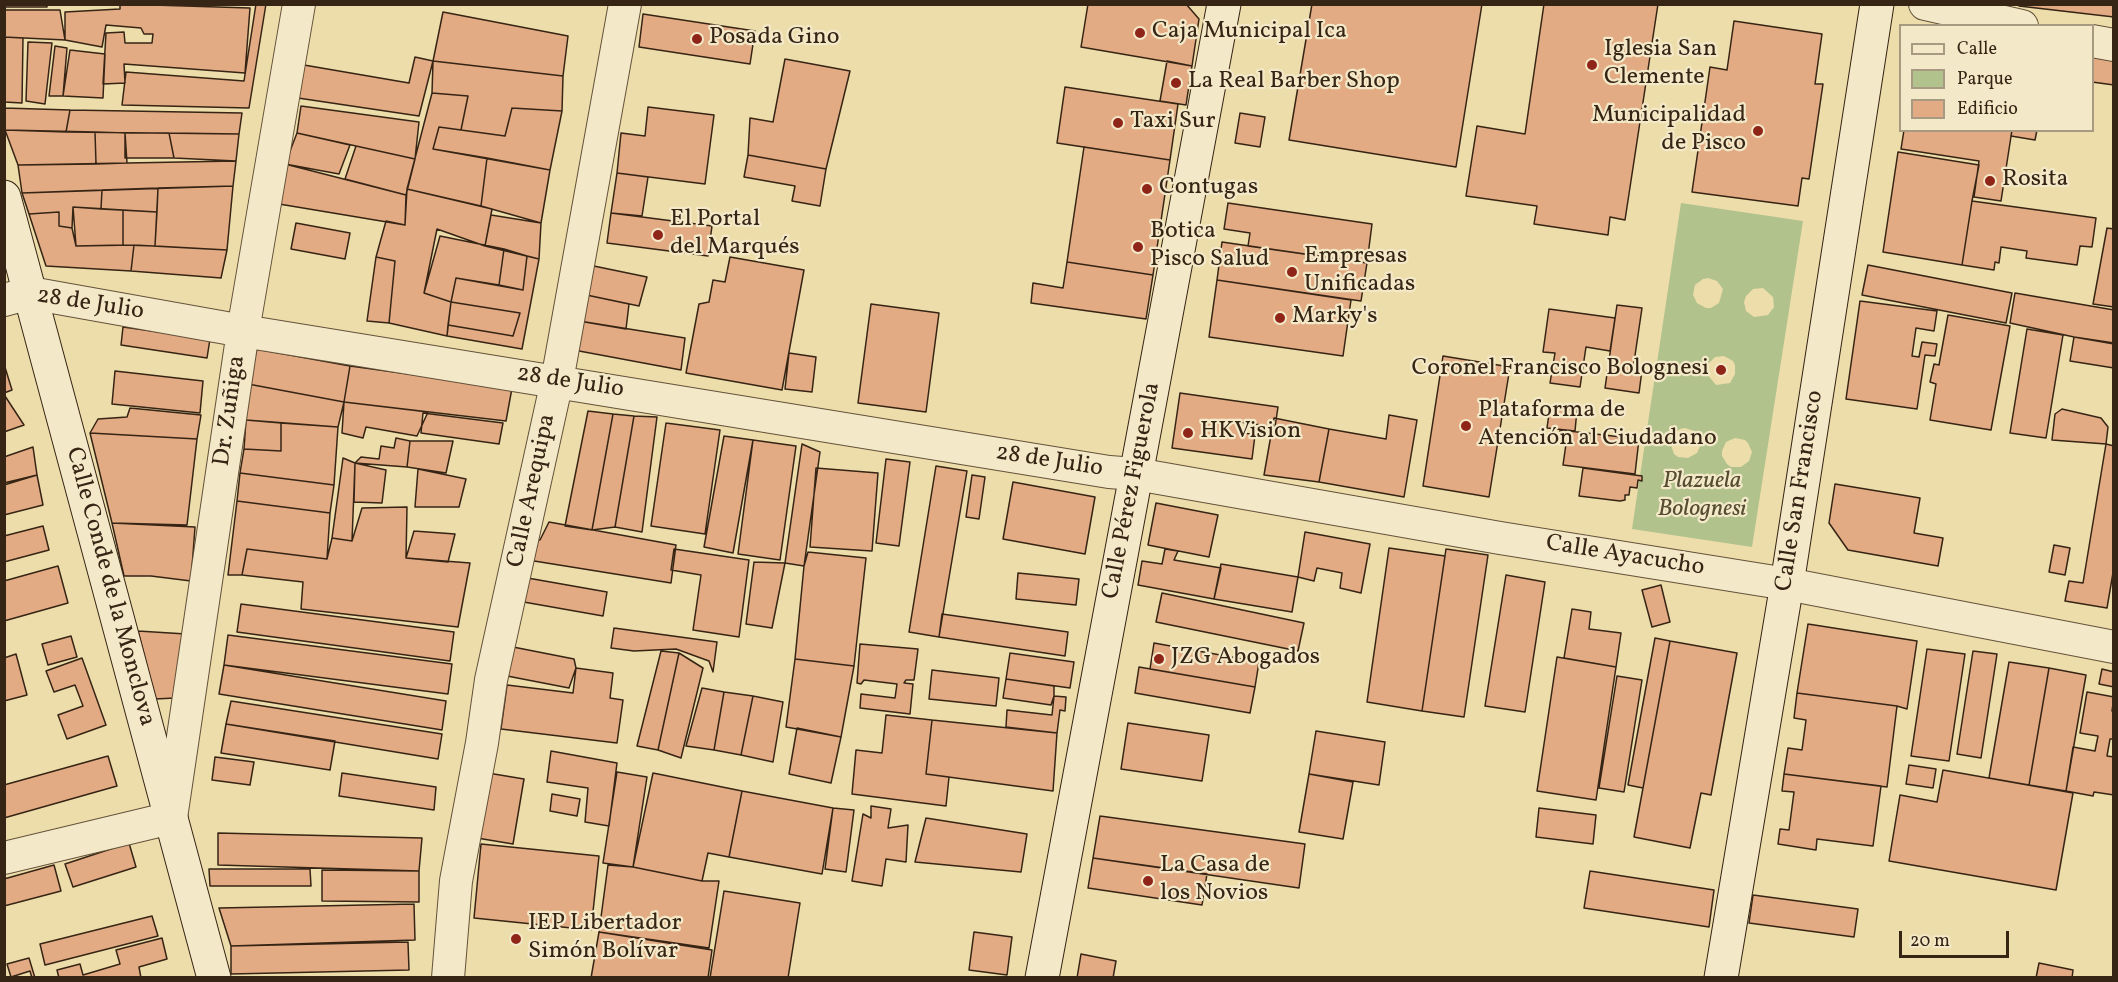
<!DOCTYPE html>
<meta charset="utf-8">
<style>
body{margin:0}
#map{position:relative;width:2118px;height:982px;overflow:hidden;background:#edddaa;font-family:Vollkorn,serif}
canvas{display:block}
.frame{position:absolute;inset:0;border:6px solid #362414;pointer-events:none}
.legend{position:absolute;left:1899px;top:24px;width:195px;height:108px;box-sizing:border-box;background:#f3e9c8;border:2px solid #a79a80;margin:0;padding:8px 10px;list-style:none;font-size:18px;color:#362414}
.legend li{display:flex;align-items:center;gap:12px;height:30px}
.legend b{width:30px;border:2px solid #a79a80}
.scale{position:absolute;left:1899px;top:931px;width:110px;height:27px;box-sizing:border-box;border:3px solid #362414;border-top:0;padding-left:8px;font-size:18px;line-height:21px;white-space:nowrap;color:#362414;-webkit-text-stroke:4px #f3e9c8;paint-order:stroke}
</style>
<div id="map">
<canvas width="2118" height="982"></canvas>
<div class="frame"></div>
<ul class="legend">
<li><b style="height:8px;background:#f3e9c8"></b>Calle</li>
<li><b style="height:16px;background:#b2c28d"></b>Parque</li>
<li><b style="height:16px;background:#e2ab84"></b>Edificio</li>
</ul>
<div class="scale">20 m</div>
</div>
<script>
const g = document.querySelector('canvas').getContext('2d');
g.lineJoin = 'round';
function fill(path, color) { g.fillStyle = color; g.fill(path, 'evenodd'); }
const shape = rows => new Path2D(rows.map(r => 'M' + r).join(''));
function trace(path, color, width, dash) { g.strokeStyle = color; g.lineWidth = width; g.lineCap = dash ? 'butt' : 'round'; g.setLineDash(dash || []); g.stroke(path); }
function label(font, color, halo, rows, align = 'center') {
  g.font = font + ' Vollkorn,serif'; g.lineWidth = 4.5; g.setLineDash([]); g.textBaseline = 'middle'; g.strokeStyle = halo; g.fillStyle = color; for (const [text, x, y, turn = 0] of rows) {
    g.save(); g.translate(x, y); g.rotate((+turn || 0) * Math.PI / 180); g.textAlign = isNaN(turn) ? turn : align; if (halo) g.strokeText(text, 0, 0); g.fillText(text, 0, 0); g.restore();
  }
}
const green = shape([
 [1681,203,1803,221,1752,547,1632,529],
 [1708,278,1717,281,1723,289,1719,303,1711,308,1706,308,1697,303,1693,295,1695,285,1703,279],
 [1763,288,1773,297,1774,307,1768,315,1754,317,1746,311,1744,302,1746,296,1753,289],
 [1724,356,1733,361,1735,365,1735,374,1730,383,1716,385,1707,374,1708,364,1715,357],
 [1685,428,1694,431,1698,435,1701,444,1697,453,1688,458,1678,457,1674,454,1671,445,1672,435,1680,429],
 [1735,438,1745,440,1748,443,1752,452,1749,461,1741,467,1731,467,1727,464,1722,456,1722,451,1726,442]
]);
const building = shape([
 [4,4,47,4,47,7,4,7,4,4],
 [120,4,250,8,245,73,124,64,125,83,103,84,106,33,124,32,125,43,152,43,153,34,144,34,141,28,106,25,102,47,65,40,65,12,120,9,120,4],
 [256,4,266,4,249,108,122,105,126,72,244,81,256,4],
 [1088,4,1186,4,1199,19,1192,66,1081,47,1088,4],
 [1312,4,1482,4,1456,167,1289,140,1312,4],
 [1544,4,1658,4,1625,220,1610,217,1608,235,1534,224,1537,206,1466,196,1477,126,1525,134,1544,4],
 [2019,4,2114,4,2114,17,2019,6,2019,4],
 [4,10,60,10,65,40,4,37,4,10],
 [443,12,568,36,563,76,433,61,443,12],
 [643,14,755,31,750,64,639,47,643,14],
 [1734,21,1822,34,1815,84,1823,84,1809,179,1802,178,1798,206,1692,192,1710,67,1727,70,1734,21],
 [4,37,23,38,22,103,4,102,4,37],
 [28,42,52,43,45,104,26,101,28,42],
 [55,46,67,48,63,96,49,96,55,46],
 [70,50,105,54,103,98,63,96,70,50],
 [415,57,433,61,419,116,298,98,304,65,409,83,415,57],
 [2092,57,2114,61,2114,85,2092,82,2092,57],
 [785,59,850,71,826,169,748,155,750,118,773,122,785,59],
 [433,61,563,76,562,111,512,108,505,136,461,130,468,96,432,93,433,61],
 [1167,61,1192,66,1186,105,1160,101,1167,61],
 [1065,87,1178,104,1170,160,1057,143,1065,87],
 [432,93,468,96,461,130,439,127,433,149,487,158,481,206,407,189,432,93],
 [301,106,419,122,415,159,297,133,301,106],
 [648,107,714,115,705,184,617,173,621,133,645,136,648,107],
 [4,108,70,110,66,132,5,130,4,108],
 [512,108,562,111,550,170,433,149,439,127,505,136,512,108],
 [70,110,242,113,239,134,66,132,70,110],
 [1240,113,1265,117,1260,147,1235,143,1240,113],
 [5,130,95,132,96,164,18,165,5,130],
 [1904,130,2012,130,2001,201,1974,197,1979,161,1901,149,1904,130],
 [2012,130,2037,130,2035,140,2011,136,2012,130],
 [95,132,125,133,127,163,96,164,95,132],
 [125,133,169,133,174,158,125,158,125,133],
 [169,133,239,134,236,161,174,158,169,133],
 [297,133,350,145,339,174,285,164,297,133],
 [356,146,415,159,406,195,345,179,356,146],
 [1084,147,1170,160,1153,275,1067,262,1084,147],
 [1898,152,1979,165,1972,201,1962,265,1883,252,1898,152],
 [748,155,826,169,820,206,792,201,795,186,744,177,748,155],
 [487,158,550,170,541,223,481,206,487,158],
 [236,161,233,186,22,193,18,165,236,161],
 [285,164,406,195,405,225,279,204,285,164],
 [617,173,648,177,642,216,611,213,617,173],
 [233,186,227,250,155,246,158,188,233,186],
 [158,188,157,212,101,209,102,190,158,188],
 [407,189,492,209,485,246,437,229,424,293,451,302,447,336,389,323,395,261,376,257,386,221,405,225,407,189],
 [102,190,101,209,73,207,72,228,59,226,59,212,29,214,22,193,102,190],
 [1972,201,2096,218,2092,247,2080,246,2077,265,2026,258,2027,251,2001,247,1999,263,1995,262,1994,270,1962,265,1972,201],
 [1228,203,1372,224,1367,263,1248,246,1250,233,1224,229,1228,203],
 [73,207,123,210,123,245,76,246,73,207],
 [123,210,157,212,155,246,123,245,123,210],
 [59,212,59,226,72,228,76,246,134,245,131,271,46,266,29,214,59,212],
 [611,213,712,226,708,256,607,243,611,213],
 [491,215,541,223,539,259,485,246,491,215],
 [296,223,350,233,345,259,291,249,296,223],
 [2107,228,2114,229,2114,307,2093,304,2107,228],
 [440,236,504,249,499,285,456,278,451,302,424,293,440,236],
 [1222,242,1367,263,1361,301,1217,280,1222,242],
 [134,245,227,250,221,278,131,271,134,245],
 [504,249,527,256,523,290,499,285,504,249],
 [527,256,539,259,522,349,447,336,448,325,513,336,520,313,451,302,456,278,523,290,527,256],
 [376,257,395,261,389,323,367,321,376,257],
 [730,257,804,270,782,390,686,373,699,304,709,302,713,280,725,282,730,257],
 [1067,262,1153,275,1146,319,1031,303,1033,283,1063,288,1067,262],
 [589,265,647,277,639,306,577,293,589,265],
 [1868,265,2012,293,2006,323,1862,295,1868,265],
 [1217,280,1351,300,1343,356,1209,337,1217,280],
 [577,293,629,304,626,329,573,320,577,293],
 [2015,293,2114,310,2114,343,2074,337,2010,323,2015,293],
 [1860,301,1937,311,1934,331,1916,328,1912,356,1919,357,1922,342,1937,344,1935,356,1925,355,1917,409,1846,399,1860,301],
 [451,302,520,313,513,336,448,325,451,302],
 [871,304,939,313,926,412,858,403,871,304],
 [1617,305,1642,308,1633,369,1642,370,1639,393,1605,388,1617,305],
 [1549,309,1615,318,1610,351,1586,347,1580,387,1550,383,1555,353,1543,352,1549,309],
 [1948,315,2010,326,1991,430,1930,420,1936,384,1930,382,1934,364,1939,365,1948,315],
 [573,320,685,338,681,370,563,348,573,320],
 [123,327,210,339,207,358,121,345,123,327],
 [2027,329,2063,335,2046,438,2010,433,2027,329],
 [2074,337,2114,344,2114,368,2070,361,2074,337],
 [257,349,350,366,344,402,248,384,257,349],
 [789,353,816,357,812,392,785,389,789,353],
 [1443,356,1510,367,1489,497,1423,486,1443,356],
 [4,364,12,390,4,393,4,364],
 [350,366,512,388,506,421,344,402,350,366],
 [115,371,203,381,200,413,112,404,115,371],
 [248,384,344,402,338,427,246,420,248,384],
 [1180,393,1278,407,1275,427,1240,422,1239,432,1255,435,1252,459,1172,448,1180,393],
 [5,396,24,425,4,432,4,397,5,396],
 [344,402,428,412,417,436,366,427,363,438,342,433,344,402],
 [1550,407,1577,410,1575,431,1547,428,1550,407],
 [130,408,201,415,197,439,90,433,98,419,127,417,130,408],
 [2062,409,2101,418,2108,427,2106,444,2052,440,2055,414,2062,409],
 [588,411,613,414,592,530,565,526,588,411],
 [423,413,503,423,499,444,421,433,423,413],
 [613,414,634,416,615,527,592,530,613,414],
 [1389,415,1417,420,1404,497,1319,482,1329,429,1386,439,1389,415],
 [634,416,657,417,642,532,615,527,634,416],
 [1274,418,1329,429,1319,482,1264,475,1274,418],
 [246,420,281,423,281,451,244,449,246,420],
 [281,423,338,427,334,485,240,473,244,449,281,451,281,423],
 [666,423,720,430,705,534,651,526,666,423],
 [1560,430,1639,439,1635,474,1563,465,1566,444,1559,440,1560,430],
 [90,433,197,439,187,525,112,523,90,433],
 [724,436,753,440,733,553,704,547,724,436],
 [396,438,410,441,407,467,355,463,361,457,379,459,381,446,394,448,396,438],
 [753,440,796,446,780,560,738,554,753,440],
 [410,441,453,441,446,473,407,467,410,441],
 [802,444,820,452,804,566,785,563,802,444],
 [2106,444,2114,446,2114,567,2107,608,2065,601,2069,581,2083,583,2106,444],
 [33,447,37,475,4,483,4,457,33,447],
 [343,458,355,463,352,541,332,538,343,458],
 [886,459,910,462,899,546,876,543,886,459],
 [355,463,386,470,382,503,354,502,355,463],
 [936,466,967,471,939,637,909,632,936,466],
 [816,468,878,473,872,551,810,547,816,468],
 [1583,468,1642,476,1642,481,1638,480,1637,488,1630,487,1629,495,1625,495,1625,500,1620,501,1579,496,1583,468],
 [418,469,466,479,459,507,415,507,418,469],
 [240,473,334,485,330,513,237,501,240,473],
 [37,475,43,505,4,515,4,485,37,475],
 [972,475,985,477,979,519,966,517,972,475],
 [1013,482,1095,497,1085,554,1003,539,1013,482],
 [1835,484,1920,498,1914,533,1943,538,1938,566,1848,550,1829,523,1835,484],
 [237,501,330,513,327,559,247,549,242,575,228,575,237,501],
 [1156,503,1218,515,1209,557,1148,545,1156,503],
 [407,507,406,558,470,563,458,627,301,609,303,582,242,575,247,549,327,559,332,538,352,541,362,508,407,507],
 [549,522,676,545,671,583,528,560,533,540,540,540,549,522],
 [112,523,195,527,191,581,151,576,124,576,112,523],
 [43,526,49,550,4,562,4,536,43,526],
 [414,531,455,534,448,562,406,558,414,531],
 [1305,532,1370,544,1361,593,1340,588,1342,573,1317,568,1314,581,1298,577,1305,532],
 [2054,545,2070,548,2065,575,2049,572,2054,545],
 [1389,548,1445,556,1422,711,1367,702,1389,548],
 [674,549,749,560,739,637,693,630,701,575,671,570,674,549],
 [1165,549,1178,551,1174,560,1221,568,1214,599,1138,585,1142,561,1162,564,1165,549],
 [1446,549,1488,555,1464,717,1422,711,1446,549],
 [808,552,866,558,854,666,795,659,804,566,808,552],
 [754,562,785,563,772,628,746,624,754,562],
 [1221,564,1298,577,1292,612,1214,599,1221,564],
 [58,566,68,603,4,621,4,581,58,566],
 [1018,573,1079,579,1076,605,1016,599,1018,573],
 [1506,575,1545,582,1525,712,1485,706,1506,575],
 [522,577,607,592,603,616,518,601,522,577],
 [1661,585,1670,622,1652,627,1642,590,1661,585],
 [1162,593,1304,623,1298,651,1156,622,1162,593],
 [241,604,454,632,450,661,237,632,241,604],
 [1572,609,1591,612,1589,629,1621,633,1616,667,1564,658,1572,609],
 [942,614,1068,632,1065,656,939,637,942,614],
 [1808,624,1917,641,1907,709,1897,706,1797,693,1808,624],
 [614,628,717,642,713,672,709,661,676,649,634,651,611,648,614,628],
 [138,631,186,634,175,698,155,699,138,631],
 [228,635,452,664,448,694,224,665,228,635],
 [71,636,77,657,48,665,42,644,71,636],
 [1655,638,1670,641,1643,788,1628,785,1655,638],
 [1670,641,1737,653,1711,795,1701,793,1690,848,1634,837,1670,641],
 [1154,643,1259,662,1255,687,1150,669,1154,643],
 [860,644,918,649,914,680,906,680,904,683,913,684,910,714,860,708,861,694,895,698,897,684,864,680,861,684,857,683,860,644],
 [508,646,574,659,576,668,569,688,502,675,508,646],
 [1927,649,1965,654,1949,761,1911,756,1927,649],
 [661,651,679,653,658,750,637,746,661,651],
 [1973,651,1997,654,1981,758,1957,754,1973,651],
 [679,653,703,668,681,758,658,750,679,653],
 [1010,653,1074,662,1070,688,1006,679,1010,653],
 [16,654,27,695,4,701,4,658,16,654],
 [1557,657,1616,667,1596,800,1537,791,1557,657],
 [82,658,106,725,67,739,58,715,83,706,75,685,54,692,46,671,82,658],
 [795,659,854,666,841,737,786,727,795,659],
 [2009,662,2049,668,2029,785,1989,778,2009,662],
 [224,665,446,701,442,730,219,694,224,665],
 [1139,667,1255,687,1250,713,1135,693,1139,667],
 [576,668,613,673,610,698,623,700,617,743,501,729,507,685,573,693,576,668],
 [2049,668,2086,675,2066,791,2029,785,2049,668],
 [2102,669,2114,672,2114,687,2099,684,2102,669],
 [932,670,999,678,996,706,929,699,932,670],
 [1617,676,1642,680,1624,792,1599,788,1617,676],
 [1006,679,1054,686,1054,696,1051,705,1003,698,1006,679],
 [702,688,724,692,714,750,686,746,702,688],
 [724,692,753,696,741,755,714,750,724,692],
 [2087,692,2114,697,2112,711,2114,711,2114,739,2110,739,2107,756,2114,757,2114,795,2094,792,2093,796,2066,791,2073,747,2095,751,2098,736,2080,733,2087,692],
 [1797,693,1897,706,1887,787,1784,774,1788,748,1802,750,1806,720,1794,718,1797,693],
 [753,696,783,702,773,762,741,755,753,696],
 [1054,696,1066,697,1065,711,1060,710,1057,733,1006,727,1007,710,1052,715,1054,696],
 [231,701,442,734,438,759,226,724,231,701],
 [886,715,932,720,926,774,949,777,946,806,852,794,856,750,882,753,886,715],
 [932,720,1057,733,1053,791,926,774,932,720],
 [1128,723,1209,735,1202,781,1121,769,1128,723],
 [226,724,335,741,330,770,221,753,226,724],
 [797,728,841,737,831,783,789,774,797,728],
 [1316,731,1385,742,1379,785,1309,774,1316,731],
 [551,751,617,763,609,826,585,822,588,788,547,782,551,751],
 [108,756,117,786,4,818,4,785,108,756],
 [215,757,254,762,250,785,212,780,215,757],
 [1909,765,1936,769,1933,788,1906,784,1909,765],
 [1943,770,2073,793,2056,890,1889,861,1900,795,1937,802,1943,770],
 [617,772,647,777,633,867,603,863,617,772],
 [342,773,436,787,434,810,339,796,342,773],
 [488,773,524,779,513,844,477,838,488,773],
 [653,773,742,791,729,857,708,853,702,881,633,867,653,773],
 [1309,774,1353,782,1343,839,1299,832,1309,774],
 [1784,774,1881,786,1873,846,1817,839,1816,850,1778,844,1780,829,1789,830,1794,792,1782,791,1784,774],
 [742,791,833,808,822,874,729,857,742,791],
 [552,794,580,799,577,816,550,811,552,794],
 [871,806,891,809,888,828,908,825,906,862,886,859,882,886,852,881,863,814,871,818,871,806],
 [833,808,854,810,846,872,825,869,833,808],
 [1539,808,1596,815,1593,844,1536,837,1539,808],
 [1100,816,1305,844,1299,888,1093,858,1100,816],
 [926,818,1027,834,1021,872,915,862,926,818],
 [218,833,422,838,419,871,218,865,218,833],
 [129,843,136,867,73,887,65,864,129,843],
 [481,844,599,856,591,930,474,918,481,844],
 [1093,858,1207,874,1202,905,1088,888,1093,858],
 [54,865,61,891,4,906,4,879,54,865],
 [608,865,633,867,702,881,719,881,709,948,599,932,608,865],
 [209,869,310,869,311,886,210,886,209,869],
 [322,870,419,871,419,902,322,901,322,870],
 [1590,871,1714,890,1709,927,1584,908,1590,871],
 [724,891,800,903,788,978,710,978,724,891],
 [1753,895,1858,909,1854,937,1749,923,1753,895],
 [414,904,415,940,231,946,219,908,414,904],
 [152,916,158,936,45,965,40,944,152,916],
 [599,932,712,950,708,978,591,978,599,932],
 [974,932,1012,937,1007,975,969,970,974,932],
 [162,938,167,959,139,967,141,978,59,978,57,970,80,964,83,975,120,964,116,950,162,938],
 [408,942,409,970,231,974,231,946,408,942],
 [1081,954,1116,961,1113,978,1077,978,1081,954],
 [29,958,35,978,32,978,30,971,11,977,7,964,29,958],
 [2039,963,2073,970,2072,978,2036,978,2039,963]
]);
const street = shape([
 [1925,4,2022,26],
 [2092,41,2114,45],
 [4,300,30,293,243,331,1109,472,1136,474,1500,538,1787,584,2114,647],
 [4,858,171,818,243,331,299,4],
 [448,978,456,881,482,743,491,680,557,381,625,4]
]);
const secondary = shape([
 [4,197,214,978],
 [1042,978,1224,4],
 [1721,978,1787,584,1877,4]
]);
const markers = [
 [1140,33,6,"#8f2418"],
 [697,39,6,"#8f2418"],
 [1592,65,6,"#8f2418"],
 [1176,83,6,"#8f2418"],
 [1118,123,6,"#8f2418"],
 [1758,131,6,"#8f2418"],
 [1990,181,6,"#8f2418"],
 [1147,189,6,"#8f2418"],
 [658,235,6,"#8f2418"],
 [1138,247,6,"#8f2418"],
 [1292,272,6,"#8f2418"],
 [1280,318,6,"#8f2418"],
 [1721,370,6,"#8f2418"],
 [1466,426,6,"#8f2418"],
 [1188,433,6,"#8f2418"],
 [1159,659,6,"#8f2418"],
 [1148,881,6,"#8f2418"],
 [516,939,6,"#8f2418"]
];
const poiNames = [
 ["Caja Municipal Ica",1152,33],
 ["Posada Gino",709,39],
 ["Iglesia San",1604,51],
 ["Clemente",1604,79],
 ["La Real Barber Shop",1188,83],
 ["Municipalidad",1746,117,"right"],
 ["de Pisco",1746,145,"right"],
 ["Taxi Sur",1130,123],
 ["Rosita",2002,181],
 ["Contugas",1159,189],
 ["El Portal",670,221],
 ["del Marqués",670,249],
 ["Botica",1150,233],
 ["Pisco Salud",1150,261],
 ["Empresas",1304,258],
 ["Unificadas",1304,286],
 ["Marky's",1292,318],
 ["Coronel Francisco Bolognesi",1709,370,"right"],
 ["Plataforma de",1478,412],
 ["Atención al Ciudadano",1478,440],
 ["HKVision",1200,433],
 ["JZG Abogados",1171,659],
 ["La Casa de",1160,867],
 ["los Novios",1160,895],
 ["IEP Libertador",528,925],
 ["Simón Bolívar",528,953]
];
const streetNames = [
 ["28 de Julio",90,305,9],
 ["28 de Julio",570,383,9],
 ["Dr. Zuñiga",231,411,-82],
 ["28 de Julio",1049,462,9],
 ["Calle Arequipa",533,491,-78],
 ["Calle Pérez Figuerola",1133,491,-79],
 ["Calle San Francisco",1801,491,-81],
 ["Calle Ayacucho",1625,557,9],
 ["Calle Conde de la Monclova",109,587,75]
];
const parkNames = [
 ["Plazuela",1702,483],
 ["Bolognesi",1702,511]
];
fill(green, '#b2c28d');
fill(building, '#e2ab84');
trace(building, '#362414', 1.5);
trace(street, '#64523a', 34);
trace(secondary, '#362414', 35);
trace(street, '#f3e9c8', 32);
trace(secondary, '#f3e9c8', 33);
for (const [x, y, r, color] of markers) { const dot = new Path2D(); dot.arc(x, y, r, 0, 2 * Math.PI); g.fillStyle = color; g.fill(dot); trace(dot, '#f3e9c8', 2); }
label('24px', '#362414', '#f3e9c8', poiNames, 'left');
label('24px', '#362414', '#f3e9c8', streetNames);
label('italic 24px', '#554c32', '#f3e9c8', parkNames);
</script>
